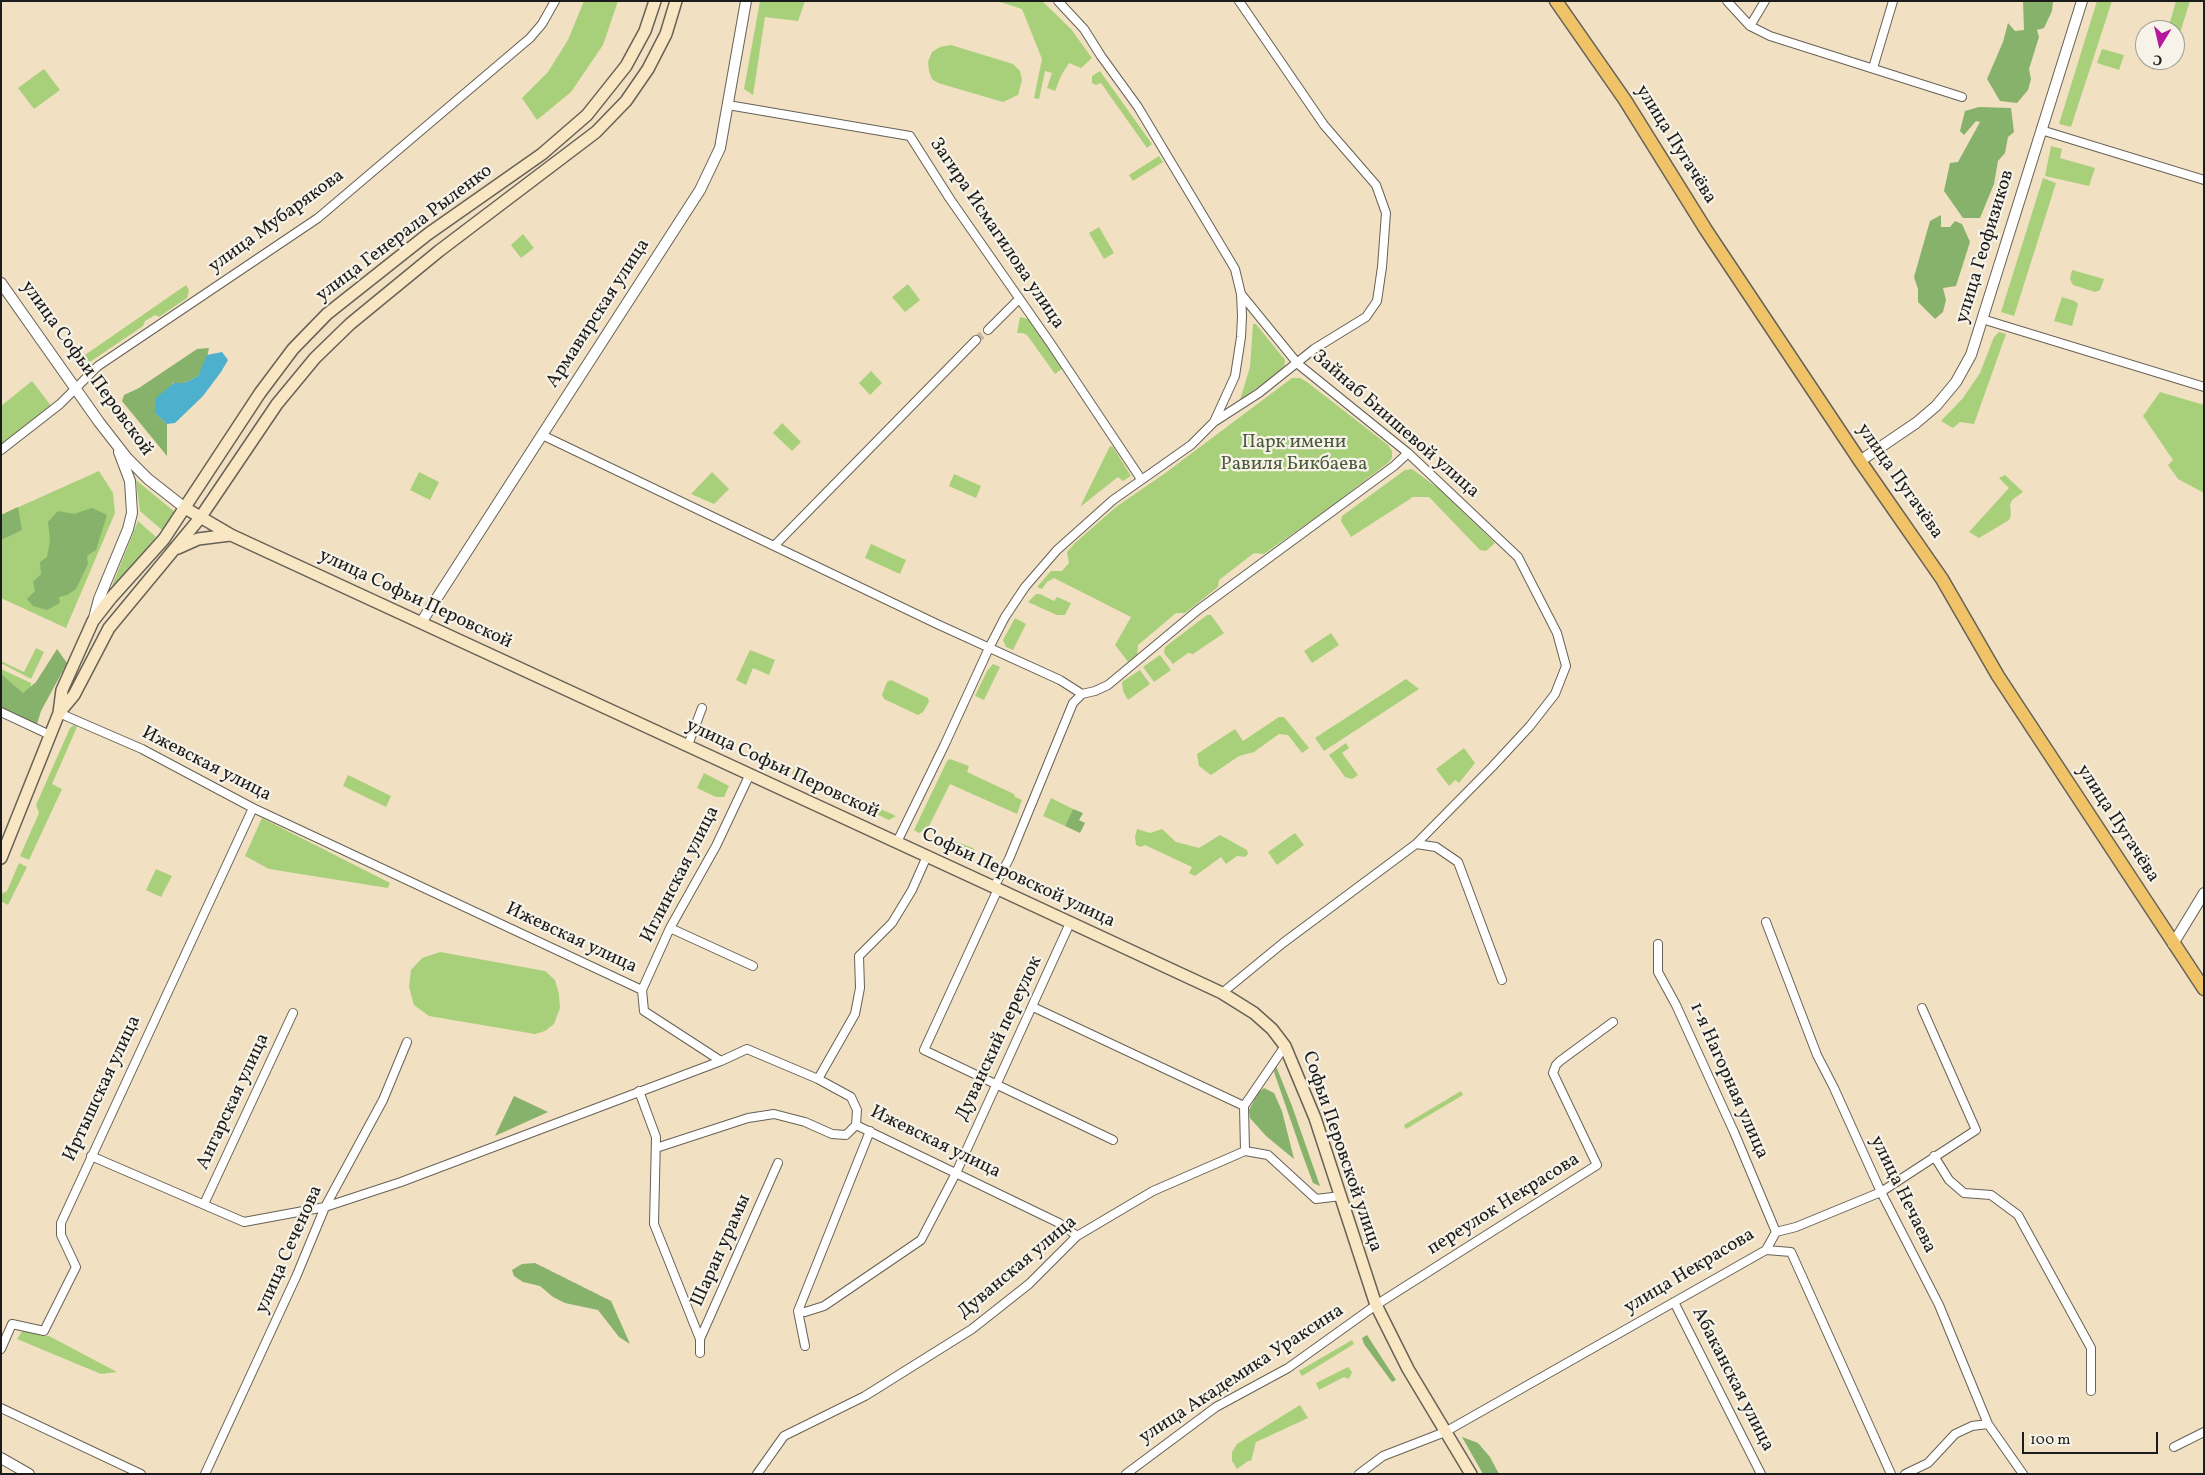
<!DOCTYPE html>
<meta charset="utf-8">
<style>
body{margin:0}
#map{position:relative;width:2205px;height:1475px;overflow:hidden;background:#f1e0c2;font-family:Vollkorn,serif}
canvas{display:block}
.frame{position:absolute;inset:0;border:2px solid #1c1c1c;pointer-events:none}
.north{position:absolute;left:2135px;top:20px;width:50px;height:50px;box-sizing:border-box;background:#f7f3e8;border:1px solid #9f9d96;border-radius:50%;rotate:189deg;font-size:14px;font-weight:700;line-height:20px;text-align:center;color:#1c1c1c}
.north::after{content:'';display:block;margin:auto;width:18px;height:22px;background:#b5179e;clip-path:polygon(50% 0,100% 100%,50% 72%,0 100%)}
.scale{position:absolute;left:2022px;top:1432px;width:136px;height:22px;box-sizing:border-box;border:2px solid #1c1c1c;border-top:0;padding-left:6px;font-size:15px;line-height:18px;white-space:nowrap;color:#1c1c1c;-webkit-text-stroke:4px #f7f3e8;paint-order:stroke}
</style>
<div id="map">
<canvas width="2205" height="1475"></canvas>
<div class="frame"></div>
<div class="north">С</div>
<div class="scale">100 m</div>
</div>
<script>
const g = document.querySelector('canvas').getContext('2d');
g.lineJoin = 'round';
function fill(path, color) { g.fillStyle = color; g.fill(path, 'evenodd'); }
const shape = rows => new Path2D(rows.map(r => 'M' + r).join(''));
function trace(path, color, width, dash) { g.strokeStyle = color; g.lineWidth = width; g.lineCap = dash ? 'butt' : 'round'; g.setLineDash(dash || []); g.stroke(path); }
function label(font, color, halo, rows, align = 'center') {
  g.font = font + ' Vollkorn,serif'; g.lineWidth = 4.5; g.setLineDash([]); g.textBaseline = 'middle'; g.strokeStyle = halo; g.fillStyle = color; for (const [text, x, y, turn = 0] of rows) {
    g.save(); g.translate(x, y); g.rotate((+turn || 0) * Math.PI / 180); g.textAlign = isNaN(turn) ? turn : align; if (halo) g.strokeText(text, 0, 0); g.fillText(text, 0, 0); g.restore();
  }
}
const green = shape([
 [584,1,618,1,603,45,571,92,537,120,522,98,548,72,568,40],
 [760,1,805,1,798,21,765,17,753,95,744,89],
 [997,1,1042,1,1071,29,1092,58,1081,68,1069,63,1061,76,1055,91,1047,88,1052,73,1045,71,1039,99,1034,98,1042,59,1022,9],
 [2097,1,2112,1,2071,127,2059,124],
 [2176,1,2190,1,2180,33,2175,30,2168,29],
 [951,45,1013,64,1020,71,1022,80,1018,95,1003,102,938,83,932,79,929,71,928,62,932,52,940,47],
 [2102,49,2124,55,2119,70,2097,63],
 [44,69,60,90,34,109,18,88],
 [1100,71,1152,144,1147,148,1101,83,1096,85,1092,83,1092,76],
 [2051,146,2062,149,2060,158,2095,168,2089,186,2045,176],
 [1159,156,1163,162,1133,181,1129,175],
 [2043,178,2056,183,2014,316,2001,312],
 [1099,227,1114,253,1104,259,1089,233],
 [523,234,534,248,521,258,511,245],
 [2072,270,2104,279,2100,290,2095,292,2073,285,2070,279],
 [908,284,920,300,905,312,892,297],
 [186,285,189,290,187,298,159,317,155,315,145,321,143,326,87,364,82,357],
 [2062,297,2075,301,2078,304,2072,326,2054,321],
 [1020,317,1028,319,1063,368,1055,374,1027,335,1023,333,1017,333],
 [1253,324,1256,324,1285,360,1284,369,1240,400,1250,367],
 [1999,332,2006,334,1974,424,1960,422,1953,428,1941,421,1963,398,1980,373,1994,337],
 [871,371,882,383,870,395,859,383],
 [1292,378,1300,378,1307,382,1388,445,1392,451,1392,458,1388,463,1329,508,1264,554,1254,553,1219,580,1218,587,1185,613,1176,613,1138,645,1137,657,1129,663,1115,645,1131,617,1054,578,1047,582,1042,589,1037,587,1051,571,1062,571,1069,563,1067,552,1075,543,1116,507,1164,474],
 [32,381,52,407,1,446,1,406],
 [2160,392,2204,405,2204,493,2178,479,2168,465,2173,460,2143,416],
 [782,423,801,442,792,451,773,433],
 [1110,446,1113,447,1131,476,1123,481,1118,477,1080,507],
 [1412,469,1439,489,1495,543,1486,551,1480,550,1429,497,1413,497,1351,537,1341,521,1342,516,1405,470],
 [99,471,113,493,115,513,66,628,1,598,1,515],
 [419,472,439,482,430,500,410,490],
 [712,472,729,489,714,504,691,494],
 [954,474,981,486,976,498,949,486],
 [2005,475,2023,492,2012,500,2010,505,2011,515,2009,520,1979,538,1969,532,2009,488,1999,478],
 [136,480,176,513,162,530,140,511],
 [138,521,156,537,113,587,112,586],
 [871,544,906,560,900,574,865,558],
 [1036,594,1040,594,1054,601,1057,597,1071,603,1065,615,1057,615,1028,602],
 [1207,615,1211,615,1224,633,1193,654,1188,653,1173,664,1164,653,1165,647],
 [1015,618,1026,624,1013,650,1006,647,1003,640],
 [1331,633,1339,645,1312,663,1304,651],
 [36,648,44,652,31,679,1,663,1,661,24,672],
 [750,650,775,660,769,675,753,668,746,685,736,680],
 [1160,655,1171,670,1154,682,1143,667],
 [993,664,1000,667,984,700,975,696,987,671],
 [1,669,31,683,31,690,1,706],
 [1140,670,1150,684,1128,700,1123,691,1122,682],
 [1406,679,1419,689,1324,751,1315,738],
 [891,680,928,698,929,702,923,712,918,715,884,699,882,695,887,682],
 [1279,717,1284,717,1309,748,1302,753,1288,735,1279,734,1254,752,1239,756,1211,775,1199,766,1197,754,1235,729,1243,741],
 [74,725,77,727,52,784,62,789,29,860,20,856,39,813,36,805,70,728],
 [1346,743,1349,748,1342,753,1358,775,1352,779,1345,777,1329,755],
 [1464,748,1475,763,1459,783,1455,780,1449,786,1436,769],
 [950,759,969,766,967,772,1014,794,1015,797,1022,800,1017,814,950,784,928,828,919,833,914,830,947,761],
 [794,769,896,816,889,820,792,774],
 [704,773,729,786,724,797,716,797,697,788],
 [348,775,391,796,386,807,343,786],
 [1051,798,1073,809,1065,826,1043,816],
 [262,818,390,883,388,888,269,869,245,856],
 [1137,829,1150,833,1162,829,1176,842,1199,848,1220,835,1247,850,1248,854,1245,857,1237,856,1226,864,1221,857,1195,876,1189,873,1192,867,1145,845,1141,847,1136,845,1135,837],
 [1295,833,1304,845,1277,865,1268,852],
 [949,839,973,848,976,852,974,859,939,844],
 [19,863,27,867,8,905,1,901,1,894,7,891],
 [156,869,172,876,161,897,146,890],
 [440,952,545,971,555,980,559,994,560,1008,554,1024,545,1031,535,1034,429,1016,414,1005,409,987,411,970,422,958],
 [1461,1091,1463,1095,1406,1129,1404,1125],
 [23,1330,43,1336,49,1336,117,1372,101,1374,17,1339],
 [1352,1340,1354,1344,1302,1376,1299,1371],
 [1348,1367,1352,1372,1349,1379,1344,1377,1319,1390,1316,1383],
 [1300,1405,1308,1418,1256,1442,1251,1461,1248,1461,1237,1469,1232,1461,1232,1452,1237,1444]
]);
const forest = shape([
 [2023,1,2053,1,2052,11,2044,28,2037,30,2039,37,2029,69,2031,79,2028,90,2017,103,2000,101,1987,79,2003,42,2008,23,2015,31,2024,30],
 [1979,107,2011,108,2014,132,2008,137,2005,153,1998,161,1994,184,1980,218,1963,218,1944,191,1950,163,1958,162,1980,122,1976,121,1964,135,1960,131,1965,111],
 [1941,215,1941,227,1950,227,1955,221,1962,224,1970,242,1956,286,1943,288,1946,300,1943,312,1935,319,1918,302,1918,289,1914,277,1930,221],
 [209,348,206,362,198,376,185,383,173,383,155,413,167,424,167,456,122,401,124,395,139,388,197,349],
 [18,507,22,530,1,540,1,515],
 [92,508,107,515,96,550,87,556,88,564,76,589,67,595,59,597,60,603,47,610,33,606,27,599,35,591,33,582,41,574,40,562,47,557,50,541,48,522,58,511,74,514],
 [57,649,67,663,41,711,37,724,1,708,1,674,23,693,36,682],
 [1073,809,1083,813,1079,820,1085,823,1080,833,1065,826],
 [1276,1066,1292,1106,1320,1186,1313,1183,1302,1153,1274,1072],
 [1264,1088,1274,1093,1282,1111,1294,1159,1266,1136,1250,1118,1249,1110,1258,1093],
 [514,1096,548,1112,495,1136],
 [535,1263,611,1301,630,1344,619,1337,598,1310,565,1303,553,1297,540,1286,523,1282,514,1276,512,1270,522,1264],
 [1367,1335,1396,1380,1392,1382,1364,1344,1362,1338],
 [1462,1437,1478,1443,1490,1457,1499,1474,1483,1474]
]);
const water = shape([
 [222,352,228,360,221,372,203,396,175,423,167,424,155,413,156,398,174,383,185,383,198,376,207,355]
]);
const minorTunnel = shape([
 [976,340,988,330]
]);
const minor = shape([
 [1727,1,1750,26,1770,36,1962,97],
 [1750,26,1765,1],
 [1873,68,1893,1],
 [728,105,910,136,950,199,1051,344,1141,479],
 [2041,130,2204,180],
 [1241,294,1298,364,1408,453,1518,557,1557,633,1566,666,1555,694,1530,726,1492,767,1416,844],
 [1982,319,2204,387],
 [988,330,1018,300],
 [1214,422,1259,393,1314,349,1366,317,1377,301,1382,267,1386,213,1376,185,1324,125,1239,1],
 [542,435,937,624,1060,680,1082,694],
 [1,450,60,404,98,366,318,218,530,38,542,24,555,1],
 [774,546,976,340],
 [1,712,50,735],
 [59,713,142,749,253,808,642,990],
 [688,745,702,708],
 [750,774,716,846,670,928,642,990,644,1011,721,1061,747,1049,818,1079,851,1097,857,1110,856,1125,1059,1223,1077,1236],
 [897,842,944,746,989,648,1005,617,1025,587,1057,550,1113,500,1191,445,1214,422,1235,376,1241,337,1242,316,1241,294,1235,269,1138,107,1101,56,1084,29,1058,1],
 [994,887,1009,859,1073,703,1082,694,1095,691,1108,685,1198,610,1394,466,1408,453],
 [998,889,924,1050,1113,1140],
 [1766,922,1817,1055,1834,1088,1881,1192,1939,1305,1988,1424,2023,1474],
 [670,928,753,966],
 [1658,944,1658,972,1676,1005,1734,1132,1776,1232],
 [1222,993,1283,943,1416,844,1436,847,1458,862,1502,980],
 [1033,1007,1244,1106,1245,1151],
 [818,1079,855,1014,860,988,859,956,892,923,912,890,927,856],
 [639,1091,656,1137,654,1224,700,1339],
 [1244,1106,1285,1046],
 [870,1131,798,1311,805,1312,824,1306,921,1240,956,1173,1070,923],
 [656,1148,748,1118,774,1114,805,1122,832,1134,846,1135,856,1125],
 [91,1156,244,1222,325,1207,401,1182,721,1061],
 [1934,1156,1949,1180,1964,1193,1991,1195,2018,1215,2091,1348,2091,1391],
 [204,1204,293,1013],
 [1766,1250,1791,1252,1891,1474],
 [1674,1302,1761,1474],
 [798,1311,805,1346],
 [1,1349,12,1324,44,1331,76,1267,61,1235,61,1223,253,808],
 [700,1353,700,1339,778,1163],
 [1,1408,141,1474],
 [2174,1447,2204,1432],
 [205,1474,296,1277,325,1207,383,1100,407,1042],
 [757,1474,784,1436,865,1396,972,1329,1029,1284,1077,1236,1153,1191,1245,1151,1268,1155,1316,1199,1341,1196],
 [1126,1474,1216,1407,1288,1368,1376,1305,1597,1165,1553,1073,1556,1065,1560,1061,1613,1022],
 [1359,1474,1383,1456,1445,1432,1766,1250,1776,1232,1796,1227,1881,1192,1976,1130,1922,1008],
 [1905,1474,1928,1463,1955,1434,1972,1426,1988,1424]
]);
const tertiary = shape([
 [1,283,99,422,127,458,148,479,185,508],
 [1860,461,1916,423,1936,406,1956,382,1971,355,2082,1],
 [94,618,99,599,128,529,132,513,130,481,119,452],
 [422,621,700,190,720,148,746,1],
 [2173,944,2204,893],
 [1,1458,29,1474]
]);
const secondary = shape([
 [185,508,231,535,998,889,1222,993,1254,1013,1272,1029,1285,1046,1315,1118,1376,1305,1408,1369,1471,1474],
 [178,548,198,539,230,535],
 [59,713,74,695,109,628,200,518,277,404,315,358,350,324,439,251,596,132,626,101,648,69,666,34,676,1],
 [1,858,59,713,62,690,93,621,111,598,164,539,260,393,293,349,327,314,428,234,542,154,587,115,626,66,645,31,655,1]
]);
const primary = shape([
 [1556,1,1625,100,1706,230,1860,461,1942,579,1998,676,2204,989]
]);
const streetNames = [
 ["улица Пугачёва",1675,145,58],
 ["улица Мубарякова",277,222,-36],
 ["улица Генерала Рыленко",405,234,-37],
 ["Загира Исмагилова улица",996,234,56],
 ["улица Геофизиков",1986,247,-73],
 ["Армавирская улица",599,314,-57],
 ["улица Софьи Перовской",86,369,54],
 ["Зайнаб Биишевой улица",1395,425,41],
 ["улица Пугачёва",1899,482,55],
 ["улица Софьи Перовской",415,600,25],
 ["Ижевская улица",206,765,27],
 ["улица Софьи Перовской",782,770,25],
 ["улица Пугачёва",2117,824,57],
 ["Иглинская улица",681,875,-63],
 ["Софьи Перовской улица",1018,879,25],
 ["Ижевская улица",571,939,25],
 ["Дуванский переулок",1000,1039,-65],
 ["1-я Нагорная улица",1728,1081,66],
 ["Иртышская улица",103,1089,-65],
 ["Ангарская улица",234,1102,-65],
 ["Ижевская улица",935,1143,26],
 ["Софьи Перовской улица",1341,1152,71],
 ["улица Нечаева",1902,1195,64],
 ["переулок Некрасова",1504,1205,-32],
 ["улица Сеченова",290,1250,-66],
 ["Шаран урамы",722,1251,-66],
 ["Дуванская улица",1018,1268,-40],
 ["улица Некрасова",1690,1272,-31],
 ["улица Академика Ураксина",1242,1375,-33],
 ["Абаканская улица",1732,1380,63]
];
const parkNames = [
 ["Парк имени",1294,444],
 ["Равиля Бикбаева",1294,466]
];
fill(green, '#a8d07b');
fill(forest, '#86b26b');
fill(water, '#4db0cc');
trace(minorTunnel, '#c6b9a1', 8, [8, 4]);
trace(minor, '#676156', 10);
trace(tertiary, '#676156', 12);
trace(secondary, '#676156', 14);
trace(primary, '#676156', 15);
trace(minor, '#fff', 8);
trace(tertiary, '#fff', 10);
trace(secondary, '#f9e7c3', 11);
trace(primary, '#f1c369', 12);
label('19px', '#1c1c1c', '#f7f3e8', streetNames);
label('19px', '#4d5b3d', '#f7f3e8', parkNames);
</script>
